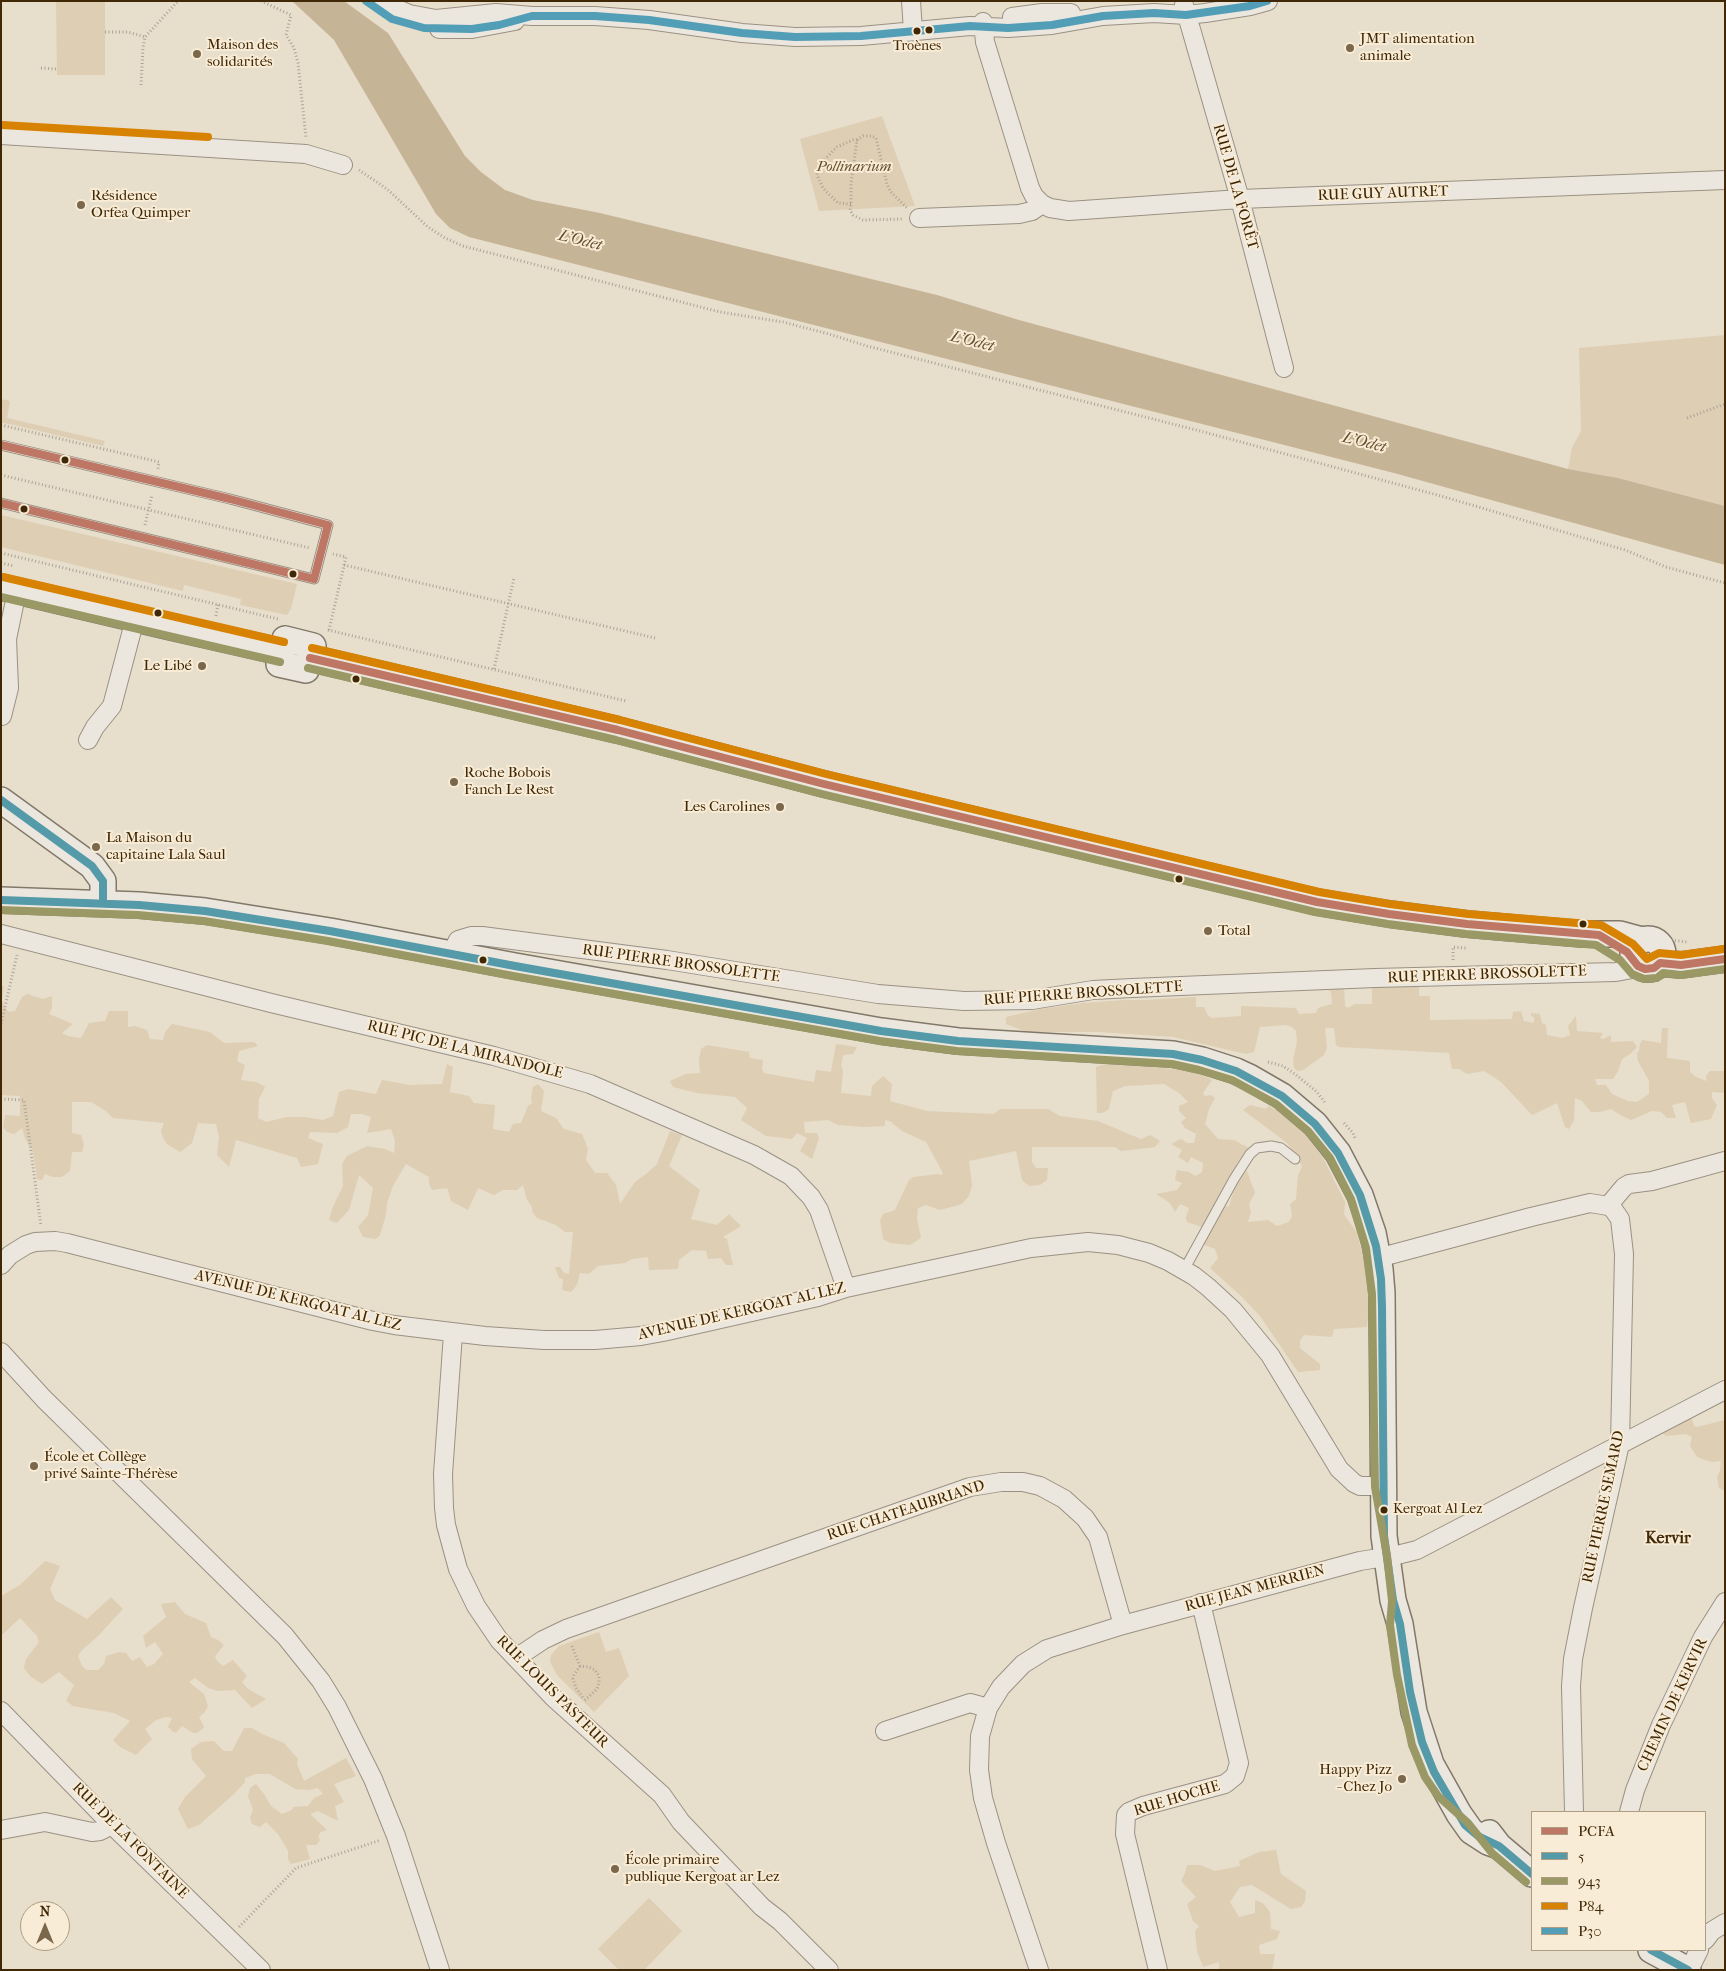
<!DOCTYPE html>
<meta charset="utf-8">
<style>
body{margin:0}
#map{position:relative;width:1726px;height:1971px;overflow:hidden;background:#e8decc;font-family:"IM FELL French Canon",serif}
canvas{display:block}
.frame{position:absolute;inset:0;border:2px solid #402705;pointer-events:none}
.legend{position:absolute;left:1531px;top:1811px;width:175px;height:140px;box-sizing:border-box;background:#f8ecd6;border:1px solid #ae9d82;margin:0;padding:6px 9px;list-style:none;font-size:15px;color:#402705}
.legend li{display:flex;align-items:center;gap:10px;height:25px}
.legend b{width:25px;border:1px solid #ae9d82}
.north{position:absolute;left:20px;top:1901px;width:50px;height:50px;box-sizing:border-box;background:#f8ecd6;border:1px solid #ae9d82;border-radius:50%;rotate:0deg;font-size:14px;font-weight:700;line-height:20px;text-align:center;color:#402705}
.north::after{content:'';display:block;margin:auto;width:18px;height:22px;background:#7b674b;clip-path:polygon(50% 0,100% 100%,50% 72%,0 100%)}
</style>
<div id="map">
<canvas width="1726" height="1971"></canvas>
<div class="frame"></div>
<ul class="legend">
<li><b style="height:6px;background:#bd7764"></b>PCFA</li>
<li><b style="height:6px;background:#549aa9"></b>5</li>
<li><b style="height:6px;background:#9a9966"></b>943</li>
<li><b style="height:6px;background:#d88201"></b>P84</li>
<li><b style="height:6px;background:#539eb7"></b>P30</li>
</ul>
<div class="north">N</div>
</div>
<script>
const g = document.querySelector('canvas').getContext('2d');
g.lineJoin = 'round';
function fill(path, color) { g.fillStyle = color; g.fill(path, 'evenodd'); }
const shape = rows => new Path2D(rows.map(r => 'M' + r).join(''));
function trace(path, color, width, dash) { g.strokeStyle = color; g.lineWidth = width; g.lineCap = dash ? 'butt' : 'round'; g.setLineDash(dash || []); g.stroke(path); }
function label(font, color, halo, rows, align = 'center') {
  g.font = font + ' "IM FELL French Canon",serif'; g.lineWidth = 4; g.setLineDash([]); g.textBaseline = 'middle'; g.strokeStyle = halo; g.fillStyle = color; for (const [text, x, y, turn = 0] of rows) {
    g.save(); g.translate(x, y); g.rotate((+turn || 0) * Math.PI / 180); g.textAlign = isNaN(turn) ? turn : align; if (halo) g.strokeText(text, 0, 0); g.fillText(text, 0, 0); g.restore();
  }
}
const green = shape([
 [56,1,105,1,105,75,57,75],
 [882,116,915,206,819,211,800,139],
 [1725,335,1725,506,1618,478,1568,469,1572,448,1581,431,1579,348],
 [1,399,10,401,7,418,105,441,103,446,1,422],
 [1,515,297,584,291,609,287,615,240,605,241,599,184,585,183,591,1,547],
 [1419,983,1419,996,1430,996,1430,1020,1512,1019,1513,1012,1521,1011,1524,1021,1534,1023,1534,1017,1531,1016,1531,1013,1540,1014,1542,1023,1546,1025,1547,1035,1562,1038,1570,1035,1568,1026,1576,1016,1577,1031,1603,1033,1600,1038,1603,1039,1611,1035,1611,1042,1633,1041,1637,1047,1630,1054,1622,1059,1618,1071,1613,1079,1595,1079,1597,1085,1606,1085,1612,1094,1628,1101,1637,1102,1649,1094,1649,1081,1638,1061,1637,1053,1639,1051,1640,1044,1642,1040,1661,1043,1662,1028,1668,1028,1667,1058,1690,1061,1690,1072,1696,1077,1707,1081,1706,1076,1710,1071,1725,1071,1725,1093,1712,1092,1712,1098,1717,1105,1711,1119,1691,1123,1685,1102,1672,1105,1676,1118,1667,1118,1661,1112,1652,1111,1631,1120,1622,1116,1611,1109,1600,1112,1591,1112,1582,1101,1575,1098,1574,1120,1569,1129,1565,1127,1557,1103,1532,1115,1501,1082,1484,1071,1467,1074,1459,1069,1452,1069,1449,1053,1339,1047,1336,1045,1334,1028,1325,1028,1327,1048,1324,1055,1303,1070,1298,1071,1294,1068,1293,1060,1297,1041,1296,1031,1292,1027,1286,1025,1260,1027,1254,1052,1246,1054,1173,1037,1098,1032,1027,1032,1006,1024,1006,1017,1040,1009,1084,1003,1123,1000,1146,1000,1196,997,1196,1007,1204,1007,1207,1014,1211,1018,1241,1016,1241,1006,1296,1008,1299,1014,1316,1013,1318,1008,1332,1004,1331,992,1327,989,1330,986,1344,986,1345,1006,1348,1008,1355,1004,1372,1004,1372,987],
 [1,986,4,986,2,1001,8,1012,15,1011,22,997,27,994,43,999,52,996,52,1008,49,1014,73,1024,62,1033,68,1036,81,1038,89,1023,105,1021,109,1011,128,1011,128,1027,135,1026,147,1030,150,1039,163,1040,165,1032,172,1024,210,1032,224,1043,254,1042,258,1046,239,1051,237,1061,245,1065,241,1080,256,1082,265,1087,259,1099,258,1118,266,1122,287,1117,305,1117,323,1120,333,1116,339,1092,348,1089,376,1094,382,1080,410,1085,442,1084,447,1064,453,1067,450,1092,469,1096,474,1103,495,1105,493,1129,509,1132,513,1124,521,1123,528,1106,532,1103,531,1098,533,1087,538,1084,544,1091,541,1111,556,1118,564,1129,582,1134,588,1149,586,1160,595,1173,607,1173,616,1185,620,1204,635,1182,646,1174,657,1164,670,1131,682,1135,669,1166,700,1190,691,1219,717,1225,729,1214,741,1226,723,1237,727,1239,733,1265,726,1265,721,1258,708,1259,706,1251,692,1250,679,1260,678,1269,649,1270,648,1257,632,1259,625,1263,598,1266,589,1274,580,1273,577,1285,571,1292,562,1290,563,1279,559,1278,555,1267,560,1267,564,1273,569,1274,573,1232,565,1232,556,1225,537,1218,533,1213,531,1205,527,1200,523,1185,517,1190,503,1190,494,1195,478,1188,468,1210,451,1201,447,1188,432,1190,429,1184,429,1177,406,1164,393,1186,387,1203,386,1215,380,1235,376,1239,363,1237,358,1227,368,1215,373,1188,359,1175,349,1210,337,1223,329,1220,332,1209,343,1186,342,1164,347,1156,367,1146,385,1149,394,1153,395,1141,391,1129,367,1133,371,1117,362,1114,351,1114,348,1127,337,1133,310,1132,308,1138,323,1144,318,1164,301,1167,297,1158,236,1140,229,1167,217,1155,219,1137,216,1124,198,1123,192,1143,180,1152,167,1144,163,1138,161,1131,164,1123,113,1118,106,1111,91,1102,72,1102,72,1133,81,1135,84,1144,82,1152,72,1152,70,1171,62,1177,53,1177,45,1174,42,1180,37,1179,33,1152,25,1138,22,1128,14,1134,7,1132,3,1127,5,1115,20,1116,20,1096,1,1095],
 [836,1044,857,1047,853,1054,843,1055,841,1066,843,1071,841,1093,871,1096,872,1086,883,1076,892,1084,890,1101,927,1111,994,1114,1000,1109,1048,1109,1060,1116,1098,1121,1141,1139,1150,1135,1160,1141,1155,1147,1121,1151,1115,1147,1032,1147,1032,1162,1036,1168,1048,1168,1047,1180,1040,1185,1029,1186,1022,1180,1016,1151,969,1161,972,1186,969,1196,962,1204,940,1210,926,1205,918,1208,917,1219,921,1238,910,1245,890,1243,883,1239,880,1220,883,1214,895,1210,909,1180,914,1177,937,1174,941,1175,943,1173,926,1142,902,1131,890,1121,885,1120,885,1126,864,1127,838,1125,828,1120,804,1122,805,1133,817,1133,819,1138,812,1159,800,1151,807,1138,797,1133,792,1139,766,1136,741,1120,747,1108,735,1097,697,1093,673,1087,670,1081,686,1074,700,1073,699,1060,701,1049,707,1045,749,1052,750,1058,763,1060,762,1069,764,1073,814,1082,816,1070,831,1072],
 [1105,1064,1148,1066,1180,1070,1200,1074,1212,1080,1203,1093,1205,1096,1211,1095,1215,1098,1209,1109,1205,1124,1218,1139,1234,1140,1249,1148,1237,1163,1234,1171,1219,1196,1224,1207,1229,1206,1238,1178,1247,1171,1255,1193,1249,1204,1251,1212,1248,1222,1268,1220,1277,1226,1289,1222,1292,1216,1290,1204,1296,1199,1298,1176,1302,1166,1287,1143,1243,1110,1250,1105,1266,1109,1268,1106,1281,1112,1304,1132,1323,1158,1345,1202,1344,1214,1357,1233,1368,1277,1369,1304,1367,1327,1334,1329,1332,1337,1304,1335,1300,1341,1300,1348,1320,1364,1320,1370,1298,1372,1260,1316,1242,1297,1210,1268,1218,1258,1215,1249,1197,1242,1202,1227,1187,1222,1186,1217,1189,1208,1180,1204,1175,1212,1170,1203,1156,1194,1177,1190,1182,1183,1175,1180,1177,1170,1189,1172,1195,1176,1202,1172,1203,1163,1191,1157,1188,1163,1178,1157,1182,1150,1171,1144,1181,1139,1187,1143,1194,1143,1196,1134,1185,1128,1181,1122,1186,1118,1179,1111,1179,1106,1188,1102,1179,1093,1164,1084,1125,1086,1113,1091,1109,1109,1103,1113,1097,1113,1096,1067],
 [1691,1417,1694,1426,1697,1427,1725,1420,1725,1491,1719,1488,1717,1477,1720,1471,1721,1461,1712,1462,1697,1457,1690,1446,1692,1437,1686,1434,1666,1436,1660,1432],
 [45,1561,60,1566,50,1589,55,1600,87,1619,111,1597,123,1609,97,1637,82,1650,78,1656,82,1666,87,1670,98,1670,104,1664,106,1656,120,1652,126,1653,132,1661,140,1657,147,1667,154,1664,163,1654,155,1642,146,1648,143,1636,166,1617,161,1604,175,1602,185,1614,206,1623,211,1637,218,1640,224,1645,215,1656,217,1661,223,1666,233,1660,247,1676,242,1682,248,1689,266,1699,252,1708,235,1690,217,1691,208,1688,195,1678,189,1682,204,1694,208,1706,204,1713,199,1717,204,1727,201,1730,197,1733,193,1733,182,1726,176,1733,172,1731,168,1727,172,1718,166,1717,156,1720,145,1729,152,1739,136,1755,120,1747,113,1740,130,1721,114,1713,73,1706,66,1701,74,1685,59,1672,42,1684,30,1676,24,1668,26,1659,39,1642,37,1636,20,1618,1,1636,1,1596,20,1585],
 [599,1632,606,1652,619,1648,629,1676,594,1712,557,1675,550,1662,551,1655,559,1646],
 [244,1728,252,1728,262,1734,284,1743,298,1759,297,1764,304,1781,346,1758,356,1776,334,1784,344,1802,335,1806,338,1821,318,1811,310,1814,327,1830,321,1832,318,1836,320,1840,316,1845,306,1845,310,1859,291,1864,288,1859,288,1851,278,1834,266,1822,260,1827,252,1824,250,1817,253,1810,248,1796,250,1788,256,1784,264,1794,271,1806,282,1814,292,1810,293,1807,308,1806,314,1798,323,1794,318,1788,309,1790,295,1789,270,1774,256,1774,245,1778,245,1782,234,1794,199,1825,188,1829,178,1809,185,1797,206,1776,192,1759,191,1749,201,1742,214,1741,224,1751,232,1751],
 [1276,1850,1281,1874,1306,1891,1305,1901,1301,1907,1291,1909,1252,1885,1240,1887,1230,1902,1239,1917,1255,1913,1255,1900,1263,1903,1270,1912,1271,1929,1280,1931,1277,1939,1259,1945,1260,1954,1275,1954,1272,1970,1219,1970,1219,1962,1203,1967,1197,1951,1195,1931,1199,1926,1193,1921,1187,1904,1196,1897,1181,1881,1185,1873,1187,1865,1200,1865,1215,1871,1240,1866,1239,1861,1259,1852],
 [649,1898,682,1931,644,1970,619,1970,598,1949]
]);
const water = shape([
 [292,1,344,1,388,33,465,156,481,172,505,190,533,200,600,213,937,295,1019,320,1568,469,1618,478,1725,506,1725,565,1394,473,469,237,450,228,436,214,334,40]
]);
const path = shape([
 [261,1,291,15,286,35,294,48,298,63,306,138],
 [105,32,128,32,145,37],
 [41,68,57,69],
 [141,85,143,48,145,37,178,1],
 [857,140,863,136,872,136,876,138,887,184,890,191,907,208],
 [359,170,387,189,428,227,445,238,463,246,720,312,783,322,829,334,867,346,1204,432,1441,496,1625,550,1666,567,1725,583],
 [851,204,838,203,823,188,817,175,817,170,819,165,837,147,853,140,857,140,851,183,851,204,850,210,853,215,863,220,903,219],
 [1687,418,1725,404],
 [1,425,159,462,158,469],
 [1,475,310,548],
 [145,525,152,495],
 [1,553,278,619],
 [1,563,14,566],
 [344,565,655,638],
 [216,616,218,604],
 [328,630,626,701],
 [329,630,346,557,333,554],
 [494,669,514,578],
 [1661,939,1687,942],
 [1453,960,1453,947,1466,948,1466,946],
 [1,1024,17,955],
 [1268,1062,1283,1066,1295,1074,1317,1092,1326,1104],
 [1,1099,24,1100,41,1226],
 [1344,1123,1353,1133,1355,1138],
 [572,1646,580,1666,589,1667,595,1670,599,1676,599,1683,597,1689,584,1701],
 [580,1666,574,1675,573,1679,576,1688,583,1698],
 [239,1927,296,1868,381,1840]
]);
const lane = shape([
 [1,445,230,499,328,525,314,579,1,503],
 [1184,1270,1234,1179,1250,1154,1257,1148,1271,1146,1281,1148,1295,1159]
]);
const street = shape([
 [379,1,409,14,436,19,496,13,532,16,595,16,649,20,742,33,795,37,861,36,970,26,1008,28,1052,25,1103,16,1154,13,1186,15,1205,13,1250,6,1268,1],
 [911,1,913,31],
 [1184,5,1240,199,1284,368],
 [1012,17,1042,13,1071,13],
 [983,22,985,42,1030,188,1034,196,1042,204,1050,208,1069,211,1240,199,1725,180],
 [439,29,472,29,515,21],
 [1,135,306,154,343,165],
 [919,218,1019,214,1032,211,1042,204],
 [2,716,9,688,7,639,17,591],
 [88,740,95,727,112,706,135,619],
 [1,934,271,1003,494,1056,590,1084,754,1155,791,1176,811,1197,819,1210,846,1288],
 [451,954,458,940,471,936,482,936,667,960,878,994,964,1001,1032,1000,1093,990,1132,988,1375,978,1616,972,1632,969,1638,966],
 [1608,1206,1624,1187,1629,1184,1652,1181,1725,1161],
 [1378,1258,1531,1217,1590,1203,1608,1206,1613,1209,1620,1219,1624,1254,1620,1444,1583,1608,1573,1659,1571,1686,1574,1812],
 [1,1265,10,1255,26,1245,35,1242,55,1241,67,1243,373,1321,394,1325,485,1336,544,1340,595,1340,641,1336,663,1332,818,1297,846,1288,1031,1248,1088,1242,1118,1245,1149,1253,1168,1261,1194,1276,1208,1287,1233,1310,1270,1355,1339,1469,1354,1483,1360,1486,1385,1486],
 [453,1334,443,1474,444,1508,446,1525,458,1569,476,1606,499,1640,554,1698,662,1795,681,1822,762,1907,780,1921,829,1970],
 [1,1352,44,1399,285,1636,321,1681,337,1707,373,1779,396,1836,440,1970],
 [516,1658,543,1640,566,1629,970,1487,1001,1482,1023,1482,1040,1486,1064,1499,1085,1518,1098,1537,1123,1625],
 [1,1711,112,1825,261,1970],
 [885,1731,970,1703,988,1708],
 [1629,1812,1635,1790,1661,1725,1703,1637,1725,1602],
 [1,1830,45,1822,92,1832,100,1831,112,1825],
 [1705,1940,1712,1931,1725,1923],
 [1039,1970,996,1843,983,1798,979,1770,980,1736,988,1708,1001,1687,1023,1664,1047,1649,1123,1625,1360,1561,1397,1555,1417,1550,1725,1390],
 [1158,1970,1125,1834,1126,1815,1129,1812,1143,1806,1225,1784,1235,1776,1239,1763,1201,1603],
 [1689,1970,1699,1950]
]);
const secondary = shape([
 [1,587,166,626,282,652],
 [285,639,313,646,306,670,279,664,285,639],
 [310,658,618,730,824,784,1317,902,1389,914,1467,924,1583,934,1620,934,1642,940],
 [1,800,92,866,103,881,103,903],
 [1,900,139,905,205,911,330,931,515,966,881,1031,958,1041,1173,1054,1202,1060,1236,1071,1249,1077,1282,1096,1315,1124,1338,1153,1360,1195,1373,1233,1380,1269,1382,1293,1384,1536,1393,1600,1400,1624,1414,1712,1431,1764,1459,1814,1471,1831,1488,1842,1499,1846],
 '1633 954a15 15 0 1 1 30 0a15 15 0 1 1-30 0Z',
 [1660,963,1681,965,1725,959],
 [1489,1833,1499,1846,1532,1874],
 [1651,1950,1688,1970]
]);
const bus1 = shape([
 [1,445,230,499,328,525,314,579],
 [1,503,314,579],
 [310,658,618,730,824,784,1317,902,1389,914,1467,924,1599,935,1627,952,1638,966,1645,969,1654,968,1660,963,1681,965,1725,959]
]);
const bus2 = shape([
 [1,800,92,866,103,881,103,903],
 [1,900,139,905,205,911,330,931,515,966,881,1031,958,1041,1173,1054,1202,1060,1236,1071,1282,1096,1315,1124,1338,1153,1360,1195,1376,1246,1381,1279,1382,1307,1384,1536,1393,1600,1400,1624,1410,1692,1422,1742,1434,1772,1465,1825,1478,1836,1499,1846,1532,1874],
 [1651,1950,1688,1970]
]);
const bus3 = shape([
 [1,597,280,662],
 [308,668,616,740,822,794,1315,912,1388,924,1466,934,1596,945,1620,960,1632,974,1644,979,1657,978,1663,973,1681,975,1725,969],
 [1,910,138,915,204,921,328,941,513,976,880,1041,957,1051,1172,1064,1199,1070,1232,1080,1276,1104,1308,1131,1330,1158,1351,1199,1366,1248,1372,1294,1375,1487,1387,1556,1392,1601,1390,1625,1397,1675,1412,1745,1425,1777,1438,1796,1468,1823,1492,1853,1526,1882]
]);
const bus4 = shape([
 [2,125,208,137],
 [3,577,284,642],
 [312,648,620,720,826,774,1319,892,1390,904,1468,914,1601,925,1633,944,1647,959,1659,953,1681,955,1724,949]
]);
const bus5 = shape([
 [366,1,392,19,424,28,472,29,499,25,532,16,595,16,649,20,742,33,795,37,861,36,970,26,1008,28,1052,25,1103,16,1154,13,1186,15,1250,6,1267,1]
]);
const markers = [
 [929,30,4.5,"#402705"],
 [917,31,4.5,"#402705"],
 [1350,48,5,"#7b674b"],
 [197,54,5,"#7b674b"],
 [81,205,5,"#7b674b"],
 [65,460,4.5,"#402705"],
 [24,509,4.5,"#402705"],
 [293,574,4.5,"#402705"],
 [158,613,4.5,"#402705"],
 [202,666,5,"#7b674b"],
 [356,679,4.5,"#402705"],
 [454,782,5,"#7b674b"],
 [780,807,5,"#7b674b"],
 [96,847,5,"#7b674b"],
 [1179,879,4.5,"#402705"],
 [1583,924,4.5,"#402705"],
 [1208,931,5,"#7b674b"],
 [483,960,4.5,"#402705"],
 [34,1466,5,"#7b674b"],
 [1384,1510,4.5,"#402705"],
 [1402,1779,5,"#7b674b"],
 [615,1869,5,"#7b674b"]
];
const busNames = [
 ["Troènes",917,47],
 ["Kergoat Al Lez",1393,1510,"left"]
];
const poiNames = [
 ["JMT alimentation",1360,39],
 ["animale",1360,56],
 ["Maison des",207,45],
 ["solidarités",207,62],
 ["Résidence",91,196],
 ["Orfea Quimper",91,213],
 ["Le Libé",192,666,"right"],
 ["Roche Bobois",464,773],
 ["Fanch Le Rest",464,790],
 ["Les Carolines",770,807,"right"],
 ["La Maison du",106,838],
 ["capitaine Lala Saul",106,855],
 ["Total",1218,931],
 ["École et Collège",44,1457],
 ["privé Sainte-Thérèse",44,1474],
 ["Happy Pizz",1392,1770,"right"],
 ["- Chez Jo",1392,1787,"right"],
 ["École primaire",625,1860],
 ["publique Kergoat ar Lez",625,1877]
];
const parkNames = [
 ["Pollinarium",854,167]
];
const streetNames = [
 ["RUE DE LA FORÊT",1235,187,74],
 ["RUE GUY AUTRET",1383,194,-2],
 ["RUE PIERRE BROSSOLETTE",681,964,8],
 ["RUE PIERRE BROSSOLETTE",1487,975,-2],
 ["RUE PIERRE BROSSOLETTE",1083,994,-4],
 ["RUE PIC DE LA MIRANDOLE",465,1050,14],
 ["AVENUE DE KERGOAT AL LEZ",298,1301,14],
 ["AVENUE DE KERGOAT AL LEZ",742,1312,-13],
 ["RUE PIERRE SEMARD",1604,1507,-78],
 ["RUE CHATEAUBRIAND",906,1511,-18],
 ["RUE JEAN MERRIEN",1255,1589,-15],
 ["RUE LOUIS PASTEUR",552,1692,45],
 ["CHEMIN DE KERVIR",1673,1705,-65],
 ["RUE HOCHE",1177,1799,-17],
 ["RUE DE LA FONTAINE",130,1841,45]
];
const waterNames = [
 ["L'Odet",580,241,14],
 ["L'Odet",972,342,14],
 ["L'Odet",1364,443,14]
];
const neighbourhoodNames = [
 ["Kervir",1668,1539]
];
fill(green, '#deceb4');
fill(water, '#c6b497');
trace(lane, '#9a9183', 11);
trace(street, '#9a9183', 20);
trace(secondary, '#817869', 28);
trace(path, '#aba499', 3, [1, 2.5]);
trace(lane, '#ece7de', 9);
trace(street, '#ece7de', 18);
trace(secondary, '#ece7de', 25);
trace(bus1, '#bd7764', 8);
trace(bus2, '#549aa9', 8);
trace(bus3, '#9a9966', 8);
trace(bus4, '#d88201', 8);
trace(bus5, '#539eb7', 8);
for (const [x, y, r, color] of markers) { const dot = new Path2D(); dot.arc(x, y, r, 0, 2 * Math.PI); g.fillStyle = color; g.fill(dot); trace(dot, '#f8ecd6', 2); }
label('14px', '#402705', '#f8ecd6', busNames);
label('15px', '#402705', '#f8ecd6', poiNames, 'left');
label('italic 15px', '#654e2c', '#f8ecd6', parkNames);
label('15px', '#402705', '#f8ecd6', streetNames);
label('italic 16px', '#644c2a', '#f8ecd6', waterNames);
label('bold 16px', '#402705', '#f8ecd6', neighbourhoodNames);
</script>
